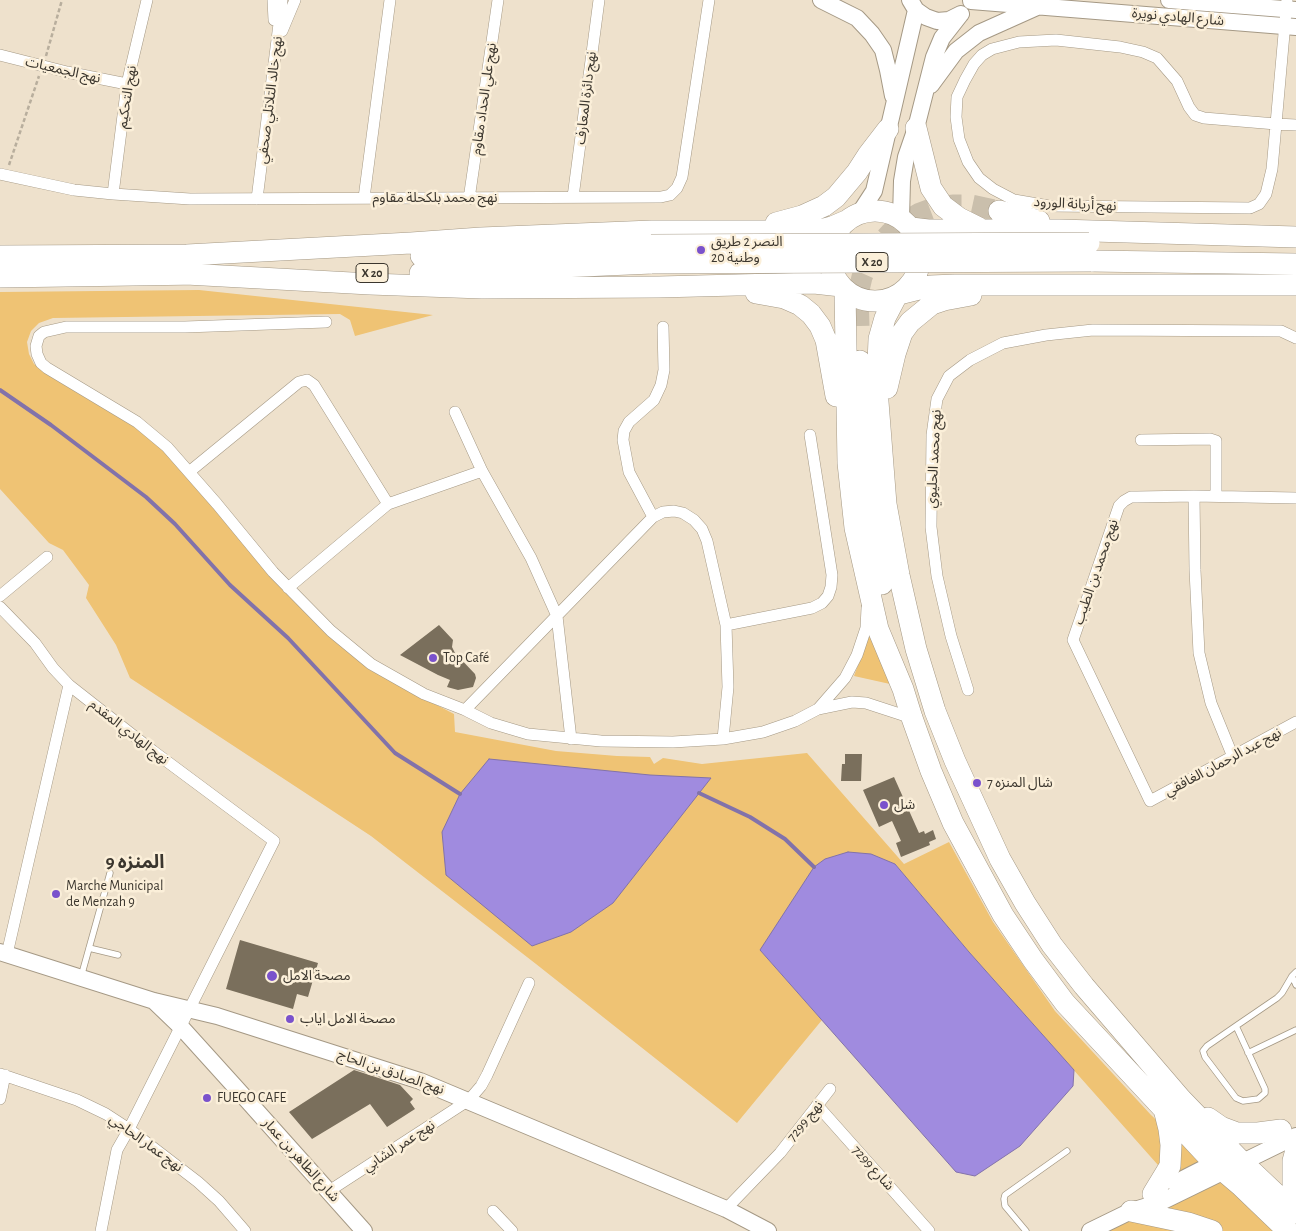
<!DOCTYPE html>
<meta charset="utf-8">
<style>
body{margin:0}
canvas{display:block;background:#eee1cc}
</style>
<canvas width="1296" height="1231"></canvas>
<script>
const g = document.querySelector('canvas').getContext('2d');
g.lineJoin = 'round';
function fill(path, color) { g.fillStyle = color; g.fill(path, 'evenodd'); }
const shape = rows => new Path2D(rows.map(r => 'M' + r).join(''));
function trace(path, color, width, dash) { g.strokeStyle = color; g.lineWidth = width; g.lineCap = dash ? 'butt' : 'round'; g.setLineDash(dash || []); g.stroke(path); }
function label(font, color, halo, rows, align = 'center') {
  g.font = font + ' "Alegreya Sans","Noto Sans Arabic",sans-serif'; g.lineWidth = 5; g.setLineDash([]); g.textBaseline = 'middle'; g.strokeStyle = halo; g.fillStyle = color; for (const [text, x, y, turn = 0] of rows) {
    g.save(); g.translate(x, y); g.rotate((+turn || 0) * Math.PI / 180); g.textAlign = isNaN(turn) ? turn : align; if (halo) g.strokeText(text, 0, 0); g.fillText(text, 0, 0); g.restore();
  }
}
const green = shape([
 [199,290,433,315,355,336,350,320,340,314,53,318,39,323,31,331,27,342,29,354,34,364,51,376,106,407,163,447,275,582,323,631,370,670,454,714,455,732,556,751,617,756,650,757,654,764,663,758,702,764,807,753,904,864,949,842,993,922,1055,1011,1151,1115,1214,1174,1280,1231,1105,1231,1181,1191,969,952,895,864,760,950,822,1020,737,1123,536,964,371,836,130,678,116,645,86,598,89,585,63,550,49,543,0,489,0,292],
 [871,630,890,684,854,676]
]);
const water = shape([
 [489,759,650,775,711,778,613,903,571,932,532,946,446,875,442,832,460,794,489,759],
 [848,852,871,854,895,864,969,952,1074,1070,1073,1086,1020,1146,975,1176,956,1172,760,950,814,867,825,859,848,852]
]);
const stream = shape([
 [0,390,51,425,146,497,175,524,230,585,288,638,395,753,460,794],
 [699,793,750,817,785,839,814,867]
]);
const building = shape([
 [439,625,453,640,452,647,455,653,475,674,476,678,473,687,458,690,447,687,450,680,438,675,400,655],
 [845,754,862,754,861,781,841,781,842,764,845,764],
 [894,777,919,833,924,831,925,834,933,830,936,839,929,842,930,845,901,857,896,843,901,841,892,821,879,827,863,790],
 [240,940,318,963,308,997,297,994,293,1009,226,989],
 [354,1070,400,1085,413,1099,410,1102,415,1109,387,1127,370,1104,312,1139,289,1112]
]);
const highwayTunnel = shape([
 [859,326,858,294,862,277,869,261,878,246,890,233,904,222,920,213,936,207,954,205,971,205,999,211]
]);
const path = shape([
 [46,56,62,0],
 [9,165,39,76]
]);
const lane = shape([
 [89,948,118,955],
 [1292,976,1296,985],
 [81,977,110,873],
 [1236,1026,1265,1089,1265,1093,1258,1099,1243,1101,1236,1098,1205,1057,1203,1051,1207,1046,1236,1026,1277,998,1282,993,1292,976,1296,972],
 [1248,1053,1296,1030],
 [1026,1231,1005,1206,1004,1199,1005,1195,1067,1151]
]);
const street = shape([
 [273,0,274,20],
 [1287,0,1276,124,1296,125],
 [282,31,295,0],
 [1056,40,1120,47,1143,52,1157,58,1177,81,1189,107,1195,115,1204,118,1276,124,1272,169,1266,194,1259,204,1250,208,1049,206,1014,200,993,189,979,178,968,162,959,139,956,117,957,97,965,80,974,64,982,55,992,49,1019,42,1056,40],
 [0,55,67,72,127,84],
 [0,174,74,190,113,194,190,199,661,197,670,195,677,188,682,177,709,0],
 [113,194,127,84,147,0],
 [573,197,599,0],
 [364,198,390,0],
 [257,199,282,0],
 [469,199,498,0],
 [326,322,185,327,66,327,44,332,39,336,36,346,37,354,41,363,47,368,137,422,167,447,217,504,273,572,331,631,371,664,424,694,465,710,491,723,528,734,601,741,673,742,723,739,763,732,795,721,818,709,852,702,866,703,912,718],
 [455,412,482,471,531,558,557,616,571,739],
 [1141,440,1210,439,1216,441,1216,496],
 [189,472,299,382,307,380,314,385,388,504],
 [1194,496,1195,570,1199,653,1211,703,1233,757],
 [1296,498,1194,496,1137,497,1131,497,1124,501,1119,506,1073,640,1150,801,1296,722],
 [653,517,629,472,623,440,624,431,629,422,654,400,661,385,664,370,663,327],
 [288,588,388,504,482,471],
 [0,596,47,557],
 [0,607,35,643,53,668,69,685,153,751,274,841,129,1129,117,1150,101,1231],
 [726,625,812,608,822,603,828,596,831,587,832,575,810,435],
 [968,690,951,636,937,576,931,527,932,435,937,399,949,376,970,360,1003,343,1046,335,1093,330,1281,331,1296,338],
 [818,709,845,678,857,655,866,628,867,608],
 [465,710,653,517,663,512,674,511,683,513,694,520,702,529,707,541,726,625,728,687,723,739],
 [7,954,69,685],
 [0,1074,77,1100,106,1114,129,1129,198,1182,219,1201,245,1231],
 [0,1099,5,1075],
 [817,1105,929,1231],
 [329,1191,469,1100,481,1086,487,1075,529,983],
 [726,1209,780,1153,830,1089],
 [493,1211,512,1231]
]);
const secondary = shape([
 [821,0,857,18,872,34,883,50,888,70,893,96],
 [910,0,916,10,926,17,937,21,949,20,961,14],
 [1169,0,1296,10],
 [971,1,1296,27],
 [931,85,956,51,979,33,1037,7],
 [859,214,874,191,916,10],
 [901,218,902,181,906,157,916,128,934,57,942,38,960,15],
 [0,952,154,1001,217,1016,420,1081,726,1209,768,1231],
 [155,1002,181,1027,238,1090,364,1231],
 [1175,1183,1222,1159],
 [1090,1231,1131,1211,1161,1202,1296,1136]
]);
const highway = shape([
 [916,128,931,188,943,206,959,218,979,228],
 '830 256a45 45 0 1 1 90 0a45 45 0 1 1-90 0Z',
 [999,211,1039,221],
 [776,223,802,216,824,206,836,197,857,172,868,155,888,129],
 [911,228,928,230,1059,230,1296,237],
 [187,255,411,243,481,238,652,231,817,231,832,227,846,221],
 [0,256,201,255],
 [421,256,508,254,651,245],
 [1091,261,1296,264],
 [420,273,652,263],
 [186,274,370,284,482,288,659,287,814,283,841,286],
 [0,277,200,274],
 [845,290,848,463,855,528,878,629,903,689,912,718,931,771,953,823,1003,915,1033,960,1065,1003,1214,1163,1240,1185,1288,1231],
 [756,293,784,298,800,305,811,314,820,326,826,340,836,396],
 [903,293,931,286,955,285,1296,285],
 [896,297,885,318,879,339,877,389,886,504,899,575,916,649,935,711,955,761,1000,859,1025,903,1052,945,1084,986,1181,1099,1242,1162,1296,1213],
 [860,361,867,495,882,584],
 [887,388,895,354,902,333,910,322,932,304,944,300,971,295],
 [1208,1118,1221,1127,1237,1133,1258,1133,1281,1130],
 [1296,1150,1293,1161,1293,1184,1296,1192],
 [1153,1194,1170,1166,1171,1145,1169,1129,1164,1109],
 [1131,1211,1188,1223,1212,1231]
]);
const highwayBridge = shape([
 [651,245,1089,243],
 [652,263,1091,261]
]);
const markers = [
 [701,250,5,"#7a52cc"],
 [433,658,5,"#7a52cc"],
 [977,783,5,"#7a52cc"],
 [884,805,5,"#7a52cc"],
 [56,894,5,"#7a52cc"],
 [272,976,6,"#7a52cc"],
 [290,1019,5,"#7a52cc"],
 [207,1098,5,"#7a52cc"]
];
const shields = [
 [872,262,32],
 [372,273,32]
];
const shieldNames = [
 ["X 20",872,262],
 ["X 20",372,273]
];
const streetNames = [
 ["شارع الهادي نويرة",1178,17,5],
 ["نهج الجمعيات",63,70,13],
 ["نهج التحكيم",127,97,-81],
 ["نهج دائرة المعارف",586,98,-83],
 ["نهج علي الحداد مقاوم",484,99,-82],
 ["نهج خالد التلاتلي صحفي",270,100,-83],
 ["نهج محمد بلكحلة مقاوم",435,198],
 ["نهج أريانة الورود",1075,204,3],
 ["نهج محمد الحليوي",934,459,-87],
 ["نهج محمد بن الطيب",1096,572,-71],
 ["نهج الهادي المقدم",129,732,38],
 ["نهج عبد الرحمان الغافقي",1223,762,-28],
 ["نهج الصادق بن الحاج",391,1072,19],
 ["نهج 7299",805,1121,-51],
 ["نهج عمار الحاجي",146,1143,36],
 ["نهج عمر الشابي",399,1146,-33],
 ["شارع الطاهر بن عمار",301,1160,48],
 ["شارع 7299",873,1168,48]
];
const poiNames = [
 ["النصر 2 طريق",711,242],
 ["وطنية 20",711,258],
 ["Top Café",443,658],
 ["شال المنزه 7",987,783],
 ["شل",894,805],
 ["Marche Municipal",66,886],
 ["de Menzah 9",66,902],
 ["مصحة الامل",283,976],
 ["مصحة الامل اياب",300,1019],
 ["FUEGO CAFE",217,1098]
];
const districtNames = [
 ["المنزه 9",135,862]
];
fill(green, '#efc374');
fill(water, '#a08bdf');
trace(water, '#8272aa', 1);
trace(stream, '#8272aa', 4);
fill(building, '#7a6f5c');
trace(highwayTunnel, '#cabfac', 21, [21, 11]);
trace(lane, '#a59985', 7);
trace(street, '#a59985', 12);
trace(secondary, '#a59985', 18);
trace(highway, '#a59985', 22);
trace(path, '#b8ae9d', 2.5, [4, 2.5]);
trace(lane, '#fff', 5.5);
trace(street, '#fff', 11);
trace(secondary, '#fff', 16);
trace(highway, '#fff', 21);
trace(highwayBridge, '#a59985', 22, []);
trace(highwayBridge, '#fff', 21);
for (const [x, y, r, color] of markers) { const dot = new Path2D(); dot.arc(x, y, r, 0, 2 * Math.PI); g.fillStyle = color; g.fill(dot); trace(dot, '#fbefd9', 2); }
for (const [x, y, w] of shields) { const box = new Path2D(); box.roundRect(x - w / 2, y - 9.5, w, 19, 4); g.fillStyle = '#fbefd9'; g.fill(box); trace(box, '#3b362e', 1); }
label('bold 12px', '#3b362e', null, shieldNames);
label('14px', '#3b362e', '#fbefd9', streetNames);
label('14px', '#3b362e', '#fbefd9', poiNames, 'left');
label('bold 19px', '#3b362e', '#fbefd9', districtNames);
</script>
